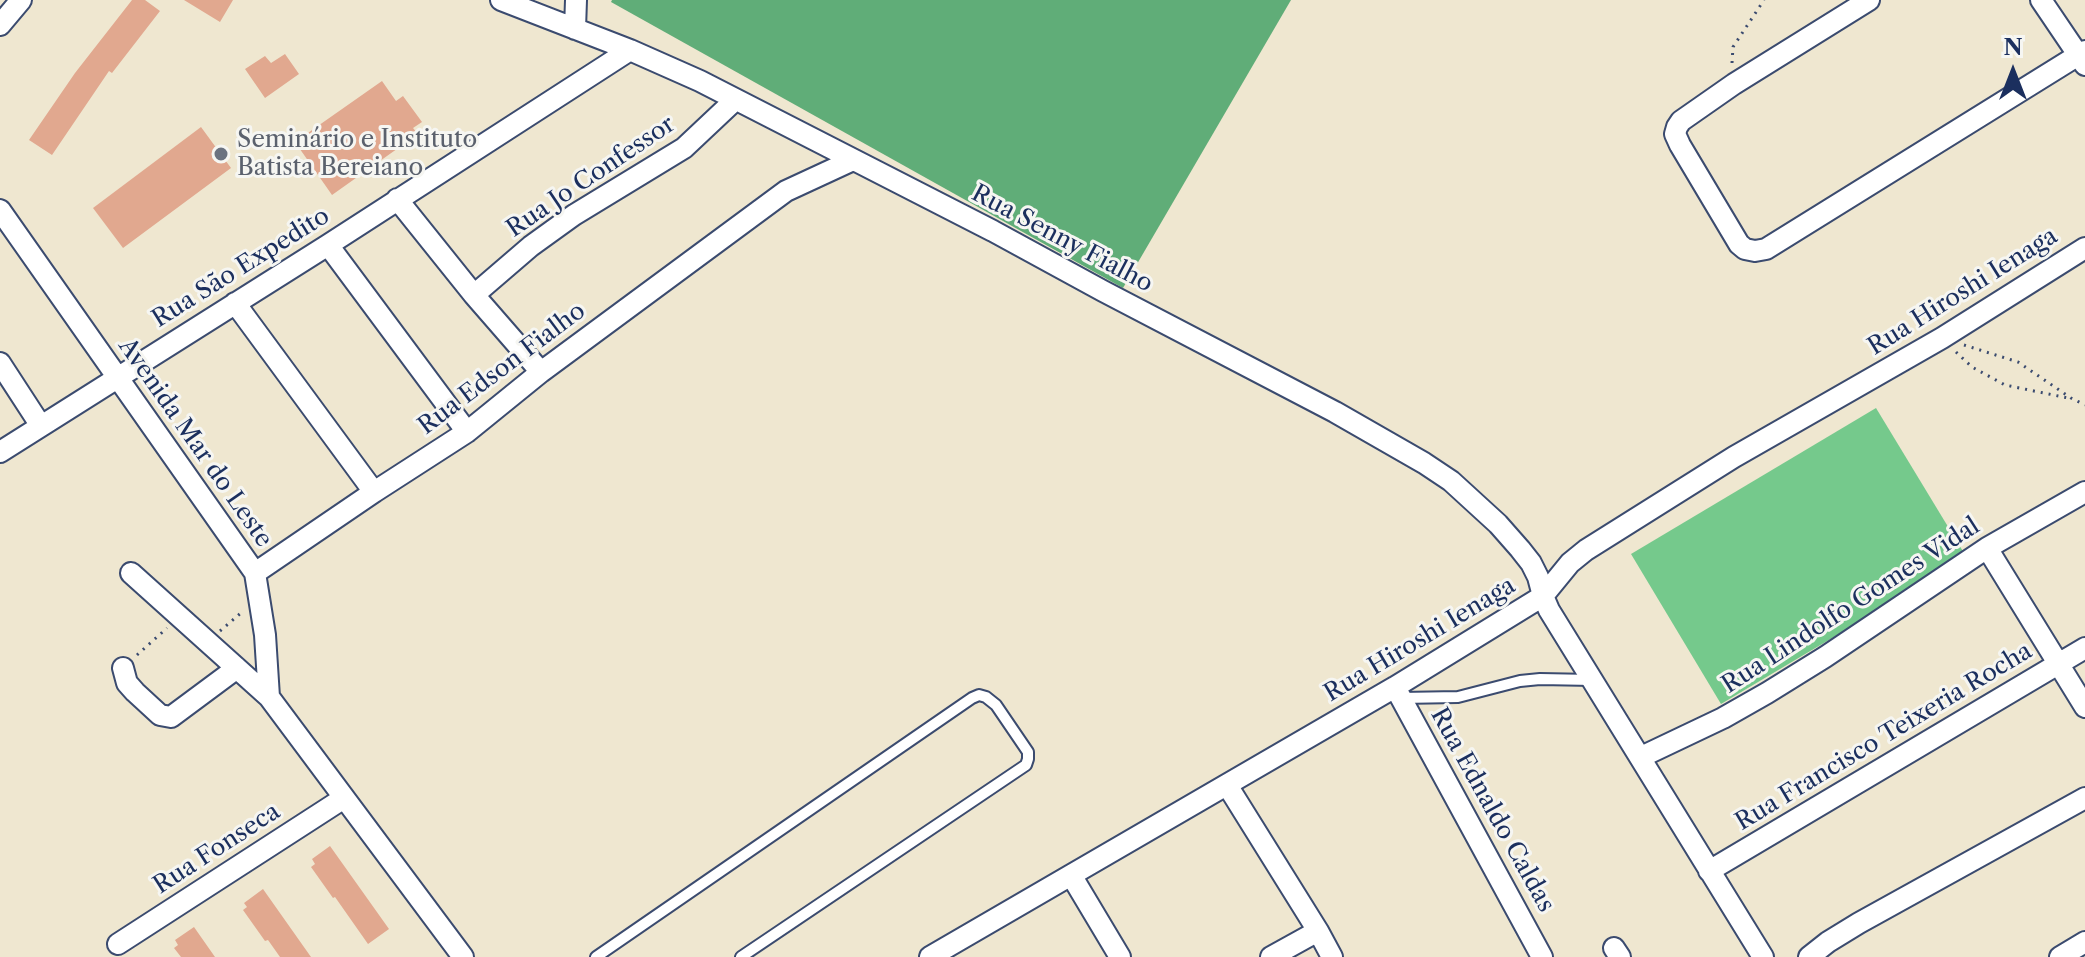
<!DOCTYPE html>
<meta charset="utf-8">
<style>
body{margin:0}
#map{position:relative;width:2085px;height:957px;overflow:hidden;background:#efe7d0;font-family:"Libre Caslon Text",serif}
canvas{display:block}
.north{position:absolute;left:1973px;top:32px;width:80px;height:80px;-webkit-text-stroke:6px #f6f6f2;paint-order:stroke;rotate:0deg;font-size:22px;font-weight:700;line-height:32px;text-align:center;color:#1b2f5e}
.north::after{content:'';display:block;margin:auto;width:28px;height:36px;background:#1b2f5e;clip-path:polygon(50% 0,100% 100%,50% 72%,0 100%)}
</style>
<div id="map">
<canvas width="2085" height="957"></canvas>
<div class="north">N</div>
</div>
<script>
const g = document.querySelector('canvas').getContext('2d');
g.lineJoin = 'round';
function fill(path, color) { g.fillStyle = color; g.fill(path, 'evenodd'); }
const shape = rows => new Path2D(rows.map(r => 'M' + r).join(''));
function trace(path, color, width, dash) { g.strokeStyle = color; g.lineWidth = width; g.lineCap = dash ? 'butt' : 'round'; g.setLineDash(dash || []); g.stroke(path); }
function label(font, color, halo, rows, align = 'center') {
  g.font = font + ' "Libre Caslon Text",serif'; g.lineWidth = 6; g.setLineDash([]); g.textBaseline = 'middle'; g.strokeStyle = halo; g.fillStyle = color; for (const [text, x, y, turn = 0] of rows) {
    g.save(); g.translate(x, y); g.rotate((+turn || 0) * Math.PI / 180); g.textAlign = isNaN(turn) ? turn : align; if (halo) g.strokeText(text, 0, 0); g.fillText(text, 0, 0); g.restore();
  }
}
const green = shape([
 [1876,408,1967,558,1721,704,1631,554]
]);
const forest = shape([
 [612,0,1291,0,1123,288,611,2]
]);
const building = shape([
 [132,0,145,0,160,11,112,73,109,71,52,155,29,140,75,73],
 [184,0,233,0,220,22],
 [285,54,299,74,265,98,245,69,265,56,271,63],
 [382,81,396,101,403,96,422,122,413,128,418,134,332,195,295,142],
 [201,127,231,168,123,248,93,208],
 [330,846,389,929,368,944,335,897,333,898,311,867,315,864,312,859],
 [263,889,311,957,280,957,268,940,265,941,243,910,247,907,244,903],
 [194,927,215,957,181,957,174,948,178,945,175,940]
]);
const path = shape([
 [1732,63,1733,47,1764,0],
 [1964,345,2018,362,2071,398,2085,405],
 [1956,352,1972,367,2005,385,2068,398],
 [220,631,242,612],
 [137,655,167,628]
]);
const service = shape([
 [1401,698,1458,697,1520,681,1540,679,1593,680],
 [596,957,972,698,979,695,986,697,996,705,1028,752,1028,759,1026,765,741,957]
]);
const minor = shape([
 [501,0,630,50,700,81,993,231,1103,291,1335,412,1424,463,1451,481,1498,524,1520,549,1531,563,1538,577,1543,596,1549,610,1763,957],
 [1869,0,1734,84,1681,121,1677,127,1675,134,1680,145,1739,244,1745,249,1755,251,1766,249,2085,51],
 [2041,0,2085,65],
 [0,25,21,0],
 [575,29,576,0],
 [397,199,474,295,541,372],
 [0,210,255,573,265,635,269,697,463,957],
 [328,245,467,432],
 [474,295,531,246,574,215,684,148,735,100],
 [235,303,374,492],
 [0,363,41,426],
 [0,452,328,245,630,50],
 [1987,548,2085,707],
 [131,573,269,697],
 [255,573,374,492,467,432,541,372,786,191,853,160],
 [123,668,127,683,135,692,160,715,171,717,237,668],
 [1395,687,1542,957],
 [1641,757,1723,718,1767,693,1825,657,1987,548,2085,492],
 [1227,785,1318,931,1332,957],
 [1709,871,2085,648],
 [1071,875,1120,957],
 [118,944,344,798],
 [1614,948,1620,957],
 [930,957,1395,687,1543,596,1570,563,1586,550,1734,457,1942,338,2085,248],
 [1271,957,1318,931],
 [1809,957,1828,942,1859,923,2085,798],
 [2060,957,2085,942]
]);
const markers = [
 [221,154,8,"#6b7280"]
];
const worshipNames = [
 ["Seminário e Instituto",237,140],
 ["Batista Bereiano",237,168]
];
const streetNames = [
 ["Rua Jo Confessor",591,177,-34],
 ["Rua Senny Fialho",1062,239,28],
 ["Rua São Expedito",241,268,-32],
 ["Rua Hiroshi Ienaga",1963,292,-32],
 ["Rua Edson Fialho",502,369,-37],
 ["Avenida Mar do Leste",195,443,55],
 ["Rua Lindolfo Gomes Vidal",1851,606,-33],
 ["Rua Hiroshi Ienaga",1420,640,-31],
 ["Rua Francisco Teixeria Rocha",1884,737,-31],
 ["Rua Ednaldo Caldas",1492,810,61],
 ["Rua Fonseca",217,849,-33]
];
fill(green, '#75c98c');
fill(forest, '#60ad78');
fill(building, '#e1a88f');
trace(service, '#3b4b6f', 14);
trace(minor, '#3b4b6f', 24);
trace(path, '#3b4b6f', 3, [2, 6]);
trace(service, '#fff', 10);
trace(minor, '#fff', 20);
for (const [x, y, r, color] of markers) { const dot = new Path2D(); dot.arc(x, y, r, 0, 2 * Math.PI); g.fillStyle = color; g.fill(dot); trace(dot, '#f6f6f2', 3); }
label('24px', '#5b616d', '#f6f6f2', worshipNames, 'left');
label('24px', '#1b2f5e', '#f6f6f2', streetNames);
</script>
